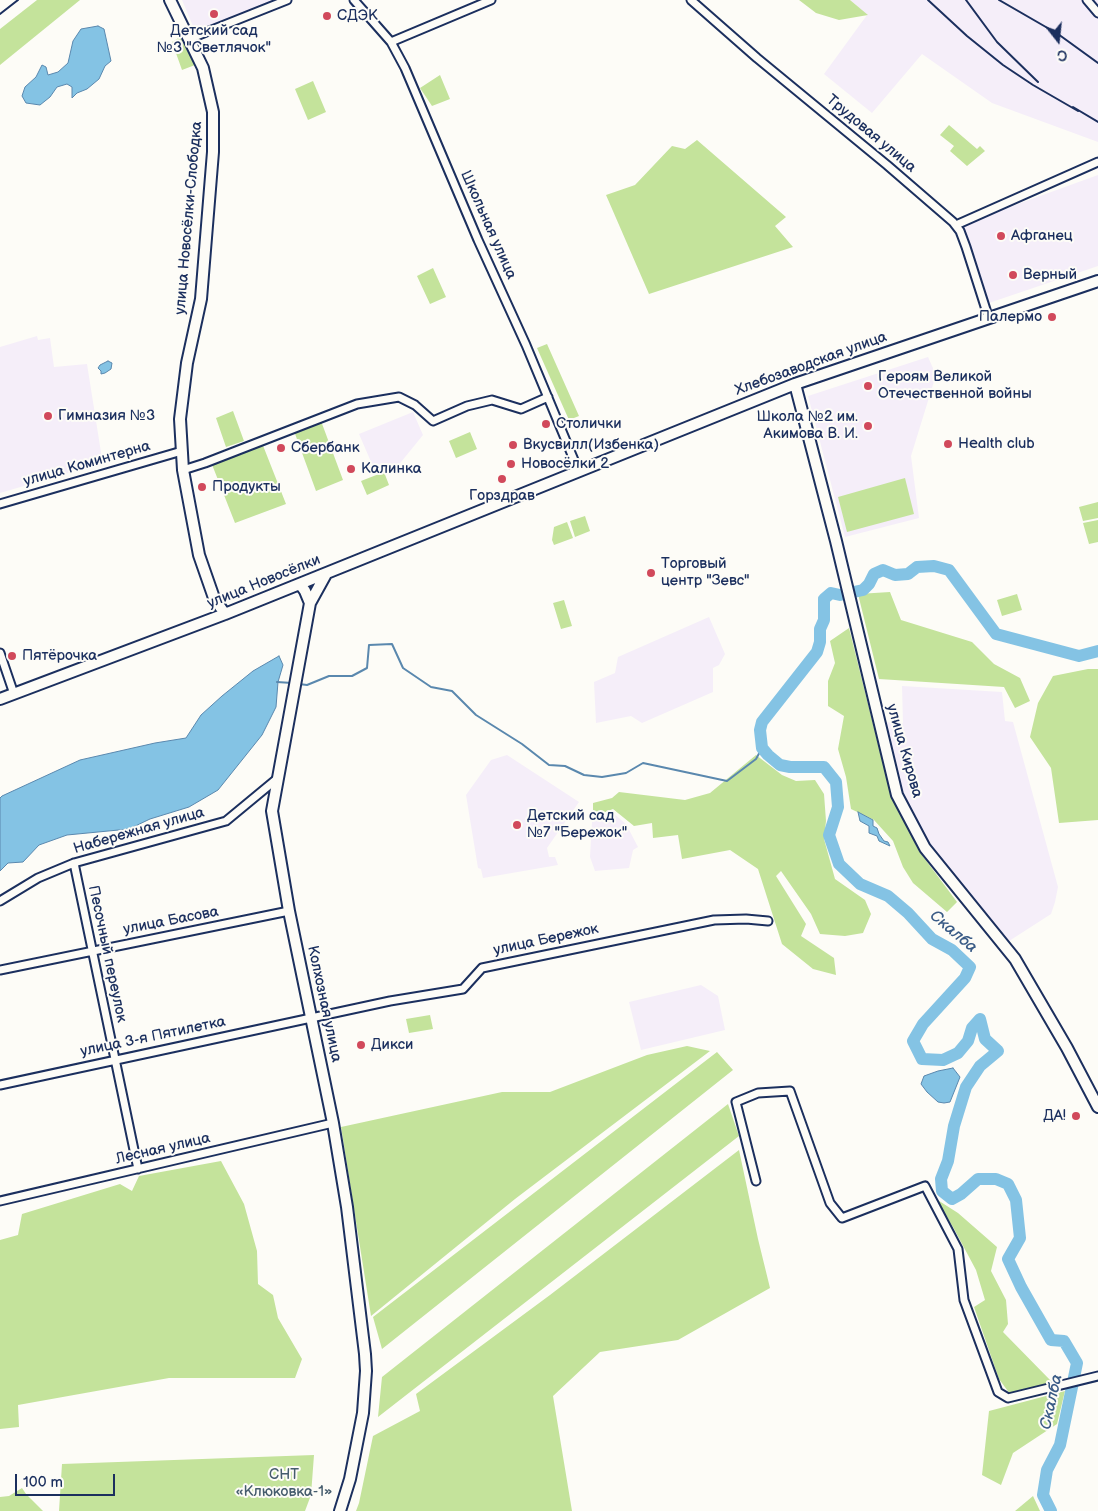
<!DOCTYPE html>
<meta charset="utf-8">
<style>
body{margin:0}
#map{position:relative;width:1098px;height:1511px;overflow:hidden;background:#fdfcf7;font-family:"Balsamiq Sans",sans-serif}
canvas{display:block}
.north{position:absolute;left:1033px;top:15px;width:50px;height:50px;-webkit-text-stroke:4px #fdfcf7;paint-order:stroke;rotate:164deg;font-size:14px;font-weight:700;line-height:20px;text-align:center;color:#1b2f5e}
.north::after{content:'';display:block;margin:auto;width:18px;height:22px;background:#1b2f5e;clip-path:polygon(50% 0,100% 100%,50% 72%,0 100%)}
.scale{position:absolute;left:15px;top:1474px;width:100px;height:22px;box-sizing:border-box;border:2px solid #1b2f5e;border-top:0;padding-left:6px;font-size:15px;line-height:18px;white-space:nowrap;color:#1b2f5e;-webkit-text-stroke:4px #fdfcf7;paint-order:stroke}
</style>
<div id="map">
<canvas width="1098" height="1511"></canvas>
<div class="north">С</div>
<div class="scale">100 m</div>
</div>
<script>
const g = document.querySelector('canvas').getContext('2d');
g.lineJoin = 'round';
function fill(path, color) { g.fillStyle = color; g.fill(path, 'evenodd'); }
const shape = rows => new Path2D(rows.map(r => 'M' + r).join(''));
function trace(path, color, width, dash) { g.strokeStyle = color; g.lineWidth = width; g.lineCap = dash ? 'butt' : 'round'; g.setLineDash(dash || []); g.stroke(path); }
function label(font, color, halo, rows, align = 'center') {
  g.font = font + ' "Balsamiq Sans",sans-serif'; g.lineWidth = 4; g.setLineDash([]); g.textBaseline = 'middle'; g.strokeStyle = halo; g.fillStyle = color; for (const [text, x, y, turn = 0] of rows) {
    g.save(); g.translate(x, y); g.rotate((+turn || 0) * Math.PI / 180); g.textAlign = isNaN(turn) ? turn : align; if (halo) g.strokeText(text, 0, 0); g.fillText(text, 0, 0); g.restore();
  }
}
const built = shape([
 [182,0,276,0,195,31],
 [850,0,1098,0,1098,142,992,103,922,54,872,113,824,74,867,15],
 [1098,175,1098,266,986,304,960,225],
 [37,336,38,340,50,338,54,367,87,364,103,465,82,469,0,493,0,347],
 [928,357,936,375,911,456,919,518,845,537,808,396],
 [413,412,423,435,397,467,375,471,359,434],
 [709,617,725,654,719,665,713,668,713,692,642,723,631,716,596,723,594,682,615,673,618,657],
 [902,686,1002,692,1005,721,1013,722,1058,887,1055,902,1051,914,1006,943,928,848,900,794,880,722,903,723],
 [507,755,579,802,547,848,549,857,555,857,558,865,483,878,481,869,478,868,466,795,491,760],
 [613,813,626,824,638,847,633,850,629,868,595,871,590,857,592,822],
 [701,985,718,996,725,1030,641,1050,629,1002]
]);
const green = shape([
 [37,0,80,0,0,65,0,29],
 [799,0,850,0,868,15,839,20,816,13],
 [180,37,195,65,182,70,172,42],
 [440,75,450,99,432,106,420,88],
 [313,81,326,112,308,120,295,89],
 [949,125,977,149,980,146,985,151,967,166,950,151,954,146,940,135],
 [697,140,786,217,775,226,793,247,649,294,606,195,635,185,672,146,685,149],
 [433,268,446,297,430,304,417,276],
 [547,344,579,416,569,420,537,348],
 [233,411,244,441,226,447,216,418],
 [321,421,343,480,316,491,294,431],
 [470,432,477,449,456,458,449,441],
 [262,443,286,504,235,523,211,462],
 [384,472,389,485,367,495,361,481],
 [905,478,914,514,847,532,838,497],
 [1098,502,1098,518,1083,521,1079,507],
 [585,516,590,531,575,537,570,521],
 [1098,520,1098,542,1089,544,1083,523],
 [567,522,573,538,554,545,552,540,554,527],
 [890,592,901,620,972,642,994,664,1020,678,1030,701,1015,708,1004,687,879,679,858,594],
 [1017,594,1022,610,1002,616,997,600],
 [564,600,572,626,561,629,553,603],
 [849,628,891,796,919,851,957,902,947,912,913,883,903,867,893,841,874,820,851,809,846,777,838,749,844,716,828,706,828,681,835,663,830,641],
 [1088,669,1098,669,1098,820,1059,823,1051,768,1030,737,1038,703,1053,676],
 [756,755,782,775,796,781,815,780,824,794,826,821,824,839,835,879,865,900,871,914,863,933,845,936,820,934,811,914,781,871,776,876,806,924,801,936,834,958,836,975,813,969,782,944,758,869,730,850,682,859,678,835,653,838,652,823,634,826,613,809,593,817,593,803,612,798,619,792,685,800,710,793],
 [430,1015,433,1029,409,1033,406,1019],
 [687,1046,710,1051,515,1199,371,1316,341,1127,502,1092,550,1092,647,1055],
 [717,1052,733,1070,382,1349,373,1317],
 [728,1104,739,1136,378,1417,382,1377],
 [739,1150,758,1239,770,1288,678,1340,600,1352,553,1396,572,1511,356,1511,359,1503,373,1436,420,1411,416,1394,550,1295],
 [221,1161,244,1204,257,1251,258,1284,273,1295,278,1318,302,1359,295,1378,169,1378,18,1405,19,1427,0,1429,0,1240,18,1235,22,1214,120,1184,132,1191,139,1176],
 [936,1199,958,1213,997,1247,991,1271,1006,1300,1008,1324,1003,1332,1052,1382,1010,1394,999,1379,974,1307,985,1300,976,1270,953,1227],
 [1065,1391,1057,1424,1013,1453,1001,1485,982,1475,989,1411],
 [314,1455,311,1495,305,1511,59,1511,62,1464],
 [22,1488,26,1494,43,1511,0,1511,0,1497,9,1496],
 [1033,1496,1040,1511,1015,1511]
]);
const water = shape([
 [98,26,104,29,111,61,105,66,99,79,87,89,77,93,72,98,72,87,67,84,57,87,50,97,40,105,26,103,22,96,25,87,36,77,42,65,46,67,48,75,58,72,68,63,73,41,81,29,98,26],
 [108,361,112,363,111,369,105,373,101,374,101,371,98,368,100,365,108,361],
 [279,656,283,665,278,682,276,707,262,735,218,790,189,807,150,819,129,829,67,835,39,845,23,862,8,863,0,871,0,798,2,796,80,760,155,743,186,738,201,715,222,696,253,671,279,656],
 [858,812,873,820,873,826,877,828,879,834,884,841,888,842,890,846,879,841,877,836,869,833,869,826,860,821,858,812],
 [953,1068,960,1077,950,1102,944,1103,938,1102,927,1092,921,1084,924,1076,938,1071,953,1068]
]);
const stream = shape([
 [277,682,292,683],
 [299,684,307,685,329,676,352,676,367,668,369,645,392,644,403,668,431,687,452,691,476,715,522,744,549,765,565,766,584,775,602,777,626,773,643,763,727,781,756,759,762,748]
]);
const river = shape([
 [1051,1511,1043,1495,1047,1470,1060,1445,1077,1363,1064,1341,1051,1340,1021,1287,1008,1259,1020,1238,1016,1200,1008,1184,996,1179,978,1179,961,1194,952,1199,942,1191,941,1179,948,1161,954,1126,966,1087,980,1066,998,1051,985,1039,980,1019,972,1028,968,1041,958,1053,943,1060,922,1059,913,1041,923,1024,965,978,970,967,952,950,932,939,908,913,888,896,860,884,839,864,829,835,838,807,836,782,824,767,790,767,780,765,768,755,762,748,760,730,762,722,817,652,820,642,820,629,824,620,824,599,831,593,840,595,863,590,869,584,874,574,883,570,895,575,908,574,917,567,934,566,949,570,996,634,1079,656,1098,651]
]);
const street = shape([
 [354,0,391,42,405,68,478,240,526,345,579,472],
 [691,0,757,58,887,165,953,222,960,231,966,247,989,319],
 [1087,0,1098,13],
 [189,39,287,0],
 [391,42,491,0],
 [956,225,1098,162],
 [183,470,205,463,357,404,399,397,415,405,433,421,467,406,492,400,521,409,548,397],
 [0,504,182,451],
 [0,653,14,694],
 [74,863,138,1169],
 [0,901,38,878,74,863,226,821,278,778],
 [0,970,289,911],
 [0,1085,390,1001,463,989,482,968,714,920,746,919,768,921],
 [756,1181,736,1102,758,1093,790,1091,830,1203,842,1218,925,1186,958,1249,964,1300,998,1392,1008,1398,1098,1376],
 [0,1201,333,1123]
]);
const secondary = shape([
 [170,0,203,68,213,112,213,152,201,299,187,363,180,419,183,470,199,555,214,598,225,614],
 [795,384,836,541,897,795,925,848,1015,959,1067,1048,1098,1107],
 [326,574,310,603,272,811,289,911,333,1123,347,1207,365,1354,366,1371,363,1413,350,1479,340,1511],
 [300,584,305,591,310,603],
 [0,699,225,614,795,384,1098,281]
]);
const rail = shape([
 [928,0,967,36,1003,65,1033,85,1078,111],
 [966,0,997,42,1038,82],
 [999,0,1058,34,1098,63],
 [0,14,18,0],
 [1073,107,1098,122]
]);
const markers = [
 [214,14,5,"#d1495b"],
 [327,16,5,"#d1495b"],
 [1001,236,5,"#d1495b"],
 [1013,275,5,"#d1495b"],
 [1052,317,5,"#d1495b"],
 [868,386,5,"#d1495b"],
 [48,416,5,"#d1495b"],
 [546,424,5,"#d1495b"],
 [868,426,5,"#d1495b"],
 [948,444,5,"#d1495b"],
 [513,445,5,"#d1495b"],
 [281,448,5,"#d1495b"],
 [511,464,5,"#d1495b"],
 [351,469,5,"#d1495b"],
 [502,479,5,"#d1495b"],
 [202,487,5,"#d1495b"],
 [651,573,5,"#d1495b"],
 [12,656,5,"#d1495b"],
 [517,825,5,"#d1495b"],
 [361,1045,5,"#d1495b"],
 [1076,1116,5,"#d1495b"]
];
const poiNames = [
 ["СДЭК",337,16],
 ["Детский сад",214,31,"center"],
 ["№3 \"Светлячок\"",214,48,"center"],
 ["Афганец",1011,236],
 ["Верный",1023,275],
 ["Палермо",1042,317,"right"],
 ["Героям Великой",878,377],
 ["Отечественной войны",878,394],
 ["Гимназия №3",58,416],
 ["Школа №2 им.",858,417,"right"],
 ["Акимова В. И.",858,434,"right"],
 ["Столички",556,424],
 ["Health club",958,444],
 ["Вкусвилл(Избенка)",523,445],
 ["Сбербанк",291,448],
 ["Новосёлки 2",521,464],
 ["Калинка",361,469],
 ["Продукты",212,487],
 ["Горздрав",502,496,"center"],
 ["Торговый",661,564],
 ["центр \"Зевс\"",661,581],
 ["Пятёрочка",22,656],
 ["Детский сад",527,816],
 ["№7 \"Бережок\"",527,833],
 ["Дикси",371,1045],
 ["ДА!",1066,1116,"right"]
];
const streetNames = [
 ["Трудовая улица",871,134,40],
 ["улица Новосёлки-Слободка",189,218,-85],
 ["Школьная улица",488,225,66],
 ["Хлебозаводская улица",811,364,-20],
 ["улица Коминтерна",87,464,-16],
 ["улица Новосёлки",264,582,-22],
 ["улица Кирова",904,751,74],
 ["Набережная улица",139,831,-16],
 ["улица Басова",171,921,-11],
 ["улица Бережок",546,940,-12],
 ["Песочный переулок",107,954,78],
 ["Колхозная улица",324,1004,78],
 ["улица 3-я Пятилетка",153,1037,-12],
 ["Лесная улица",163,1149,-13]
];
const parkNames = [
 ["СНТ",284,1475],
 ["«Клюковка-1»",284,1492]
];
const waterNames = [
 ["Скалба",953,932,40],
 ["Скалба",1052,1402,-78]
];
fill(built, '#f5eef9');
fill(green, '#c4e39b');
fill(water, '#84c3e4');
trace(water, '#5a88ae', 1);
trace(stream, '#5a88ae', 2);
trace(river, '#84c3e4', 12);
trace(street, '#1b2f5e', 11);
trace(secondary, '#1b2f5e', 14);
trace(street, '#fdfcf7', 7);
trace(secondary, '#fdfcf7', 10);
trace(rail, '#1b2f5e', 2);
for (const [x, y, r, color] of markers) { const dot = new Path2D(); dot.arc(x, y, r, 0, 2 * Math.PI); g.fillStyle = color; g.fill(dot); trace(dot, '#fdfcf7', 2); }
label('15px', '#1b2f5e', '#fdfcf7', poiNames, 'left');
label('15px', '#1b2f5e', '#fdfcf7', streetNames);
label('15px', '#455c6d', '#fdfcf7', parkNames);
label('italic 16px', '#3a5b86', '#fdfcf7', waterNames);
</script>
